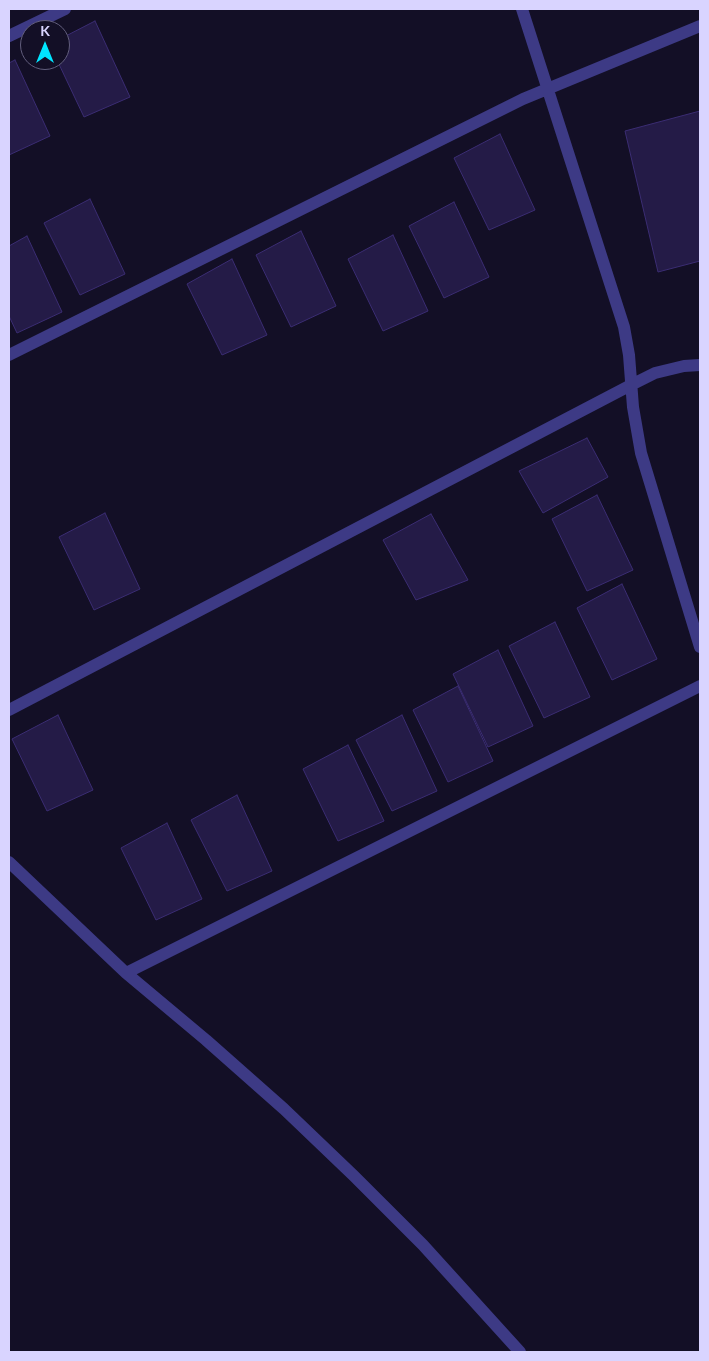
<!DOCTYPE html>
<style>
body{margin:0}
#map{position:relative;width:709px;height:1361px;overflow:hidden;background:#130f26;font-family:Lato,sans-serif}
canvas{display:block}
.frame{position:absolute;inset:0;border:10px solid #d9d4ff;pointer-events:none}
.north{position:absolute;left:20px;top:20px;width:50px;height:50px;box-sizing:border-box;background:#130f26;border:1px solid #625e7d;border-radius:50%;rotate:0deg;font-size:14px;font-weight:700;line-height:20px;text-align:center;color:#d9d4ff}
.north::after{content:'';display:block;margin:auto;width:18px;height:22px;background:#00e5ff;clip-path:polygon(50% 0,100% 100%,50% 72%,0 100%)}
</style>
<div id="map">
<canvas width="709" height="1361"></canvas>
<div class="frame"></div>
<div class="north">K</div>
</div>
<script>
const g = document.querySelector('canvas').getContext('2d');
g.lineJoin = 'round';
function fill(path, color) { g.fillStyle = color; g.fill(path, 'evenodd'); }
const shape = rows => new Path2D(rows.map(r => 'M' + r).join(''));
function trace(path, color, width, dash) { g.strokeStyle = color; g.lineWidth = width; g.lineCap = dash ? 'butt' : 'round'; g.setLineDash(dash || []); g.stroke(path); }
const building = shape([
 [95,21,130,97,84,117,57,60,60,60,60,39,95,21],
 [15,60,50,136,9,155,9,63,15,60],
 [700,111,700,261,658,272,625,131,700,111],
 [500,134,535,210,489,230,454,158,500,134],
 [90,199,125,274,80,295,44,223,90,199],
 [454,202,489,277,444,298,409,226,454,202],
 [301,231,336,306,291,327,256,255,301,231],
 [393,235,428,311,383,331,348,259,393,235],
 [27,236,62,312,17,333,9,316,9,246,27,236],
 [232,259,267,335,222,355,187,284,232,259],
 [587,438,608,477,543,513,519,471,587,438],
 [597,495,633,570,587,591,552,519,597,495],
 [105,513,140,589,94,610,59,537,105,513],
 [431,514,468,580,416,600,383,540,431,514],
 [622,584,657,659,612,680,577,608,622,584],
 [555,622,590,697,544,718,509,646,555,622],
 [498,650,533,726,488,747,453,674,498,650],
 [458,686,493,761,448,782,413,710,458,686],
 [58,715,93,790,47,811,12,739,58,715],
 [402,715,437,791,392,811,356,740,402,715],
 [348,745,384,821,338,841,303,769,348,745],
 [237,795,272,871,227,891,191,820,237,795],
 [167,823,202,899,156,920,121,848,167,823]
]);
const minor = shape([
 [522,9,624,327,629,355,633,407,641,453,700,647],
 [9,36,65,9],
 [9,355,523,99,700,26],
 [9,710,631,385,655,373,684,366,700,365],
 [9,862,126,973,206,1040,284,1109,354,1176,423,1245,520,1352],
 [126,973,700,686]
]);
fill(building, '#241b47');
trace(building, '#3b2d73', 1);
trace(minor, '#3d3a85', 12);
</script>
